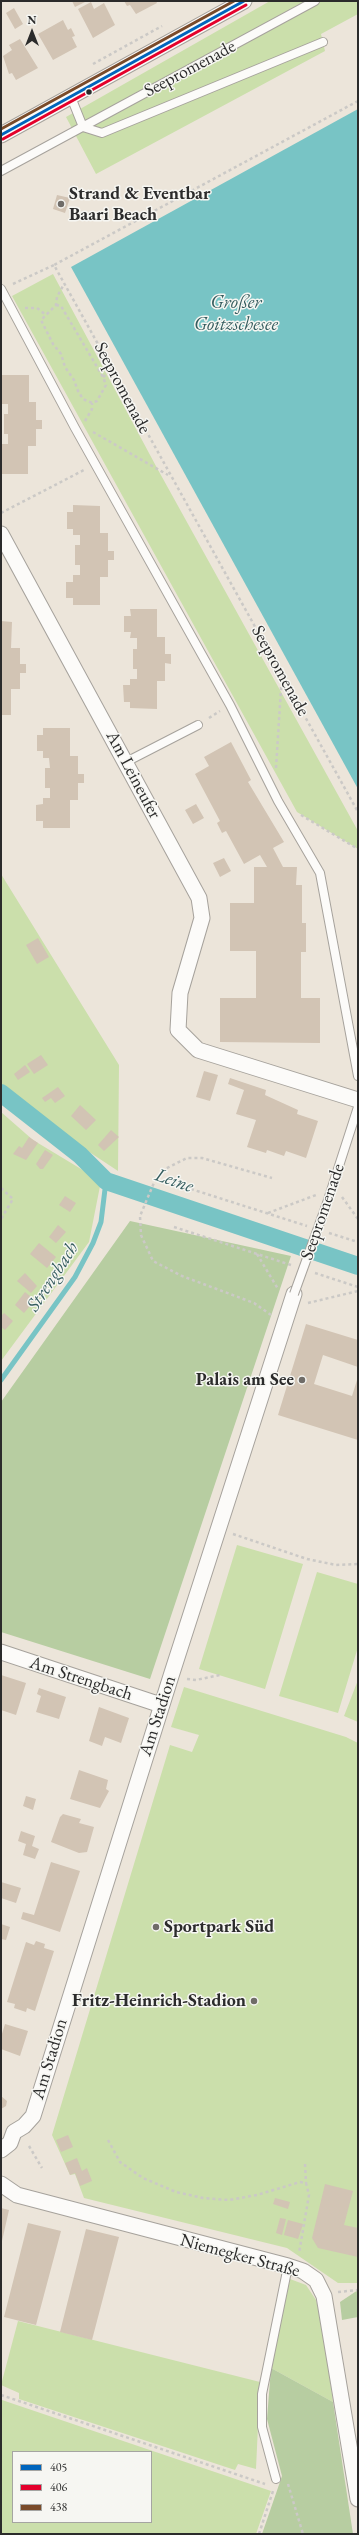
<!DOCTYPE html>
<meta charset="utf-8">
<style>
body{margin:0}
#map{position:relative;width:359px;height:2535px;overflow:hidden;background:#ece5da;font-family:"EB Garamond",serif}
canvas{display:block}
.frame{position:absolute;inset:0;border:2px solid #2b2b2b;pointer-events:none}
.legend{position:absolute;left:12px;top:2451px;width:140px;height:72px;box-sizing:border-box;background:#f6f6f2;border:1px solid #a5a5a2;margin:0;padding:5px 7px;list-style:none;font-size:12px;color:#2b2b2b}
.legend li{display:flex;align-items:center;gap:8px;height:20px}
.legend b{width:20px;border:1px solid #a5a5a2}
.north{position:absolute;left:12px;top:12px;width:40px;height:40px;-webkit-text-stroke:3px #f6f6f2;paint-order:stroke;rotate:0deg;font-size:11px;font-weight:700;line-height:16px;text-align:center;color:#2b2b2b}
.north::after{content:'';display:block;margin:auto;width:14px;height:18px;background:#2b2b2b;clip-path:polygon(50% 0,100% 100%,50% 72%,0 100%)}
</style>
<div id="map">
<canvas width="359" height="2535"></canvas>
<div class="frame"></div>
<ul class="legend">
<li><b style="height:5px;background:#0065bd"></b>405</li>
<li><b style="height:5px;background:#e4002b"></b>406</li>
<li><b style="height:5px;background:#7a4b2a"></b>438</li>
</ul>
<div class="north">N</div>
</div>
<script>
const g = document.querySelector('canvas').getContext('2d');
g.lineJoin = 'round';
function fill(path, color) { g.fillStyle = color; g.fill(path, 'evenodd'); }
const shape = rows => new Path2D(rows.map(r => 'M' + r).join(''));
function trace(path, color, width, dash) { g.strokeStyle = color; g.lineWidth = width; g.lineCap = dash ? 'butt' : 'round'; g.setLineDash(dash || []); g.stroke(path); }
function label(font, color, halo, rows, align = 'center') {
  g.font = font + ' "EB Garamond",serif'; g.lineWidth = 3; g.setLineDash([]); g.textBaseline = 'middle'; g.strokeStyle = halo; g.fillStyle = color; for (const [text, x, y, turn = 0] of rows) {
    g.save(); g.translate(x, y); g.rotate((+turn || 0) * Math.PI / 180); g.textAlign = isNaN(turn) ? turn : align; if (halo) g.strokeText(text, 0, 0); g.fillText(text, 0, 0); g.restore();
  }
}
const green = shape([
 [270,1,358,1,358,14,321,34,325,51,96,174,66,117],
 [53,274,157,468,358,831,358,849,297,812,12,296],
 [1,874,119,1065,118,1171,50,1126,1,1084],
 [1,1112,33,1140,101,1181,89,1242,1,1361],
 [237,1545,303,1564,265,1689,199,1669],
 [317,1572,358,1584,358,1647,338,1713,279,1696],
 [358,1680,358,1722,344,1716],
 [184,1687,346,1737,358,1743,358,2283,338,2283,287,2248,84,2198,75,2174,70,2175,52,2135,170,1745,192,1752,199,1735,171,1727],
 [290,2279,306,2285,316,2300,323,2328,333,2402,271,2368],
 [18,2321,260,2382,256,2469,238,2464,235,2470,19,2399,19,2393,1,2385],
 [2,2400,271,2491,256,2534,1,2534],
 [13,2452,151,2452,151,2522,13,2522]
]);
const forest = shape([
 [130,1221,291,1256,150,1679,1,1632,1,1402],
 [358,2290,358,2317,342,2320,340,2302],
 [271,2368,333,2402,353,2534,262,2534,282,2476,267,2419]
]);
const water = shape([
 [358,109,358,789,71,267]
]);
const stream = shape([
 [1,1380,75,1277,93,1243,101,1222,106,1181]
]);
const canal = shape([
 [1,1093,80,1155,106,1181,358,1266]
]);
const building = shape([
 [72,1,87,1,75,7],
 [124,1,156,1,157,3,136,14,130,5,127,6],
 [91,2,94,9,104,3,115,25,93,38,78,9],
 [14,8,23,24,15,29,6,13],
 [63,20,68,30,71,28,75,36,72,37,77,47,53,60,38,34],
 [20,39,38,68,16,80,12,73,9,74,3,56,12,50,9,45],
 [57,195,70,198,65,213,53,209],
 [2,375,29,375,29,402,36,402,36,420,42,420,42,429,36,429,36,446,28,446,28,474,1,474,2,444,8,444,8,434,4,434,4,414,8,414,8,404,2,404],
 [73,505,100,506,100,533,108,533,108,551,114,551,114,560,108,560,108,577,100,577,100,605,73,605,73,598,66,598,66,582,73,582,73,575,80,575,80,565,75,565,75,545,80,545,80,535,73,535,73,529,67,529,67,512,73,512],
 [130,609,157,609,157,637,165,637,165,654,171,654,171,664,165,663,165,681,157,681,157,709,130,708,130,702,124,702,123,685,130,685,130,679,137,679,137,669,133,669,133,649,137,649,137,638,130,638,131,632,124,632,124,616,131,616],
 [1,621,12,622,11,648,20,648,20,664,26,664,26,673,20,673,20,689,11,689,11,715,1,715],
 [43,728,70,728,70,756,78,756,78,774,84,774,84,783,78,783,78,800,70,800,70,828,43,828,43,821,36,821,36,805,43,804,43,798,50,798,50,788,45,788,45,768,50,768,49,758,43,758,43,751,37,751,37,735,43,735],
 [231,742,251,780,248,782,284,842,273,848,283,867,297,867,296,885,302,885,302,923,306,923,306,952,301,952,301,998,320,998,320,1043,220,1042,220,998,256,998,256,951,230,951,230,903,254,903,254,867,267,867,260,855,244,864,226,831,222,833,217,823,220,821,195,774,209,766,204,757],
 [196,804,204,818,193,824,185,810],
 [224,858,231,871,220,877,213,863],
 [38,938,49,957,37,964,26,945],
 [41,1055,48,1065,34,1074,27,1064],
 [25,1065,30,1072,18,1080,14,1074],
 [204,1071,218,1075,210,1101,196,1097],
 [230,1078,266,1090,265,1095,298,1110,297,1114,318,1121,306,1158,286,1151,284,1156,267,1150,266,1153,247,1147,256,1120,236,1114,244,1090,228,1084],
 [58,1087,65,1096,55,1103,51,1098,45,1102,42,1098],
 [80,1105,96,1120,86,1130,71,1116],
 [111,1130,119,1137,104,1151,98,1145],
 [29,1137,38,1143,26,1160,13,1154,19,1146,22,1148],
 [45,1150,53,1155,43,1169,40,1169,36,1164],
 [65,1196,76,1203,70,1212,59,1205],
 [58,1225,66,1232,56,1243,49,1237],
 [39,1243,56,1257,47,1268,30,1254],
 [25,1273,37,1286,31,1293,17,1281],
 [25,1292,35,1300,24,1313,15,1305],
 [4,1313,13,1321,5,1330,1,1327,1,1316],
 [306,1324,358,1340,358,1367,323,1355,314,1384,352,1396,358,1377,358,1440,278,1415],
 [1,1675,26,1683,16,1715,1,1710],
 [39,1688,66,1697,59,1719,36,1712,41,1696,37,1694],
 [99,1707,129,1718,121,1743,105,1737,102,1746,89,1741],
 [79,1770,108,1780,106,1789,109,1791,100,1808,70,1799],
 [26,1796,36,1799,33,1810,23,1806],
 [63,1814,81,1819,79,1823,94,1827,87,1852,79,1853,51,1842,60,1817],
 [21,1831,35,1836,32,1846,39,1849,35,1859,23,1855,26,1844,18,1841],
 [51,1862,80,1871,60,1932,21,1919,23,1912,34,1915],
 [1,1882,21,1888,16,1903,1,1898],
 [1,1924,10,1927,6,1940,1,1939],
 [36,1941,45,1944,44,1948,54,1951,35,2011,27,2008,26,2012,14,2008,15,2004,7,2002,26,1942,34,1945],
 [5,2024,28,2031,20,2056,1,2049,1,2037],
 [1,2096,7,2101,6,2106,1,2109],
 [68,2135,73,2147,61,2152,56,2140],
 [77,2158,82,2171,87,2168,92,2181,80,2186,75,2173,70,2175,65,2163],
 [325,2184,353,2191,344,2225,358,2228,358,2257,318,2248,312,2238],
 [275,2198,290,2202,288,2209,273,2204],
 [1,2208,9,2210,2,2241,1,2240],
 [280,2218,286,2219,282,2235,276,2233],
 [288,2220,303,2224,298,2239,284,2235],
 [28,2223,61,2231,36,2325,4,2317],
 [86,2229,119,2237,92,2340,60,2332]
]);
const path = shape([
 [93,64,162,26],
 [358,101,54,265,358,812],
 [13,284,54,265],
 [56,305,61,306,103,377,106,385,97,401,92,403,83,399,78,391,74,380,65,367,61,354,53,344,41,320,56,305,57,297,64,284],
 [25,308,37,308,46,315],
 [103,377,113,370],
 [85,421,92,409,92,403],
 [93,432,168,475],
 [1,513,84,470],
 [209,718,220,711],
 [276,768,282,673],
 [301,815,358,849],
 [1,1188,13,1199,1,1219],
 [191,1189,307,1226],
 [342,1197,358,1219],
 [268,1213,316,1195],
 [174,1227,291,1265],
 [329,1233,358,1242],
 [257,1254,278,1289],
 [315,1273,358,1287],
 [308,1303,358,1291],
 [271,1315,254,1303,182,1276,153,1261,141,1235,140,1216,156,1178,165,1169,187,1158,202,1158,272,1178],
 [233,1534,307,1559,336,1565,358,1564],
 [187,1679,196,1680,220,1675],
 [108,2140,120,2162,143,2178,176,2192,203,2198,229,2200,257,2195,300,2182,306,2183,309,2195,299,2253],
 [29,2146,42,2168],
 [305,2164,306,2183],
 [338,2292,358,2290],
 [1,2395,265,2484],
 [288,2484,303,2534],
 [259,2534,273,2491]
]);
const lane = shape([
 [71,97,83,127,102,133,323,42],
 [1,171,315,1],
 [1,289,75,428,230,705,278,801,320,873,358,1076],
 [126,762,198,725],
 [327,1203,358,1107],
 [276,2479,262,2427,262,2394,288,2266]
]);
const street = shape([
 [1,135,244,1],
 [1,534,199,898,202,918,180,993,178,1030,198,1050,358,1100],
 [1,1652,161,1705],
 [1,2150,10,2143,14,2132,24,2126,33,2116,171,1676,294,1294],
 [1,2184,17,2195,288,2266,303,2271,316,2280,324,2296,358,2499]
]);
const laneBridge = shape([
 [294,1294,327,1203]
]);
const bus1 = shape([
 [1,135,244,1]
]);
const bus2 = shape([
 [3,139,246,5]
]);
const bus3 = shape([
 [1,129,234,1]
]);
const markers = [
 [89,92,3.5,"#2b2b2b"],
 [61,204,4,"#6f6c68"],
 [302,1380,4,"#6f6c68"],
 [156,1927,4,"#6f6c68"],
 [254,2001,4,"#6f6c68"]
];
const streetNames = [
 ["Seepromenade",190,69,-28],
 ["Seepromenade",122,388,62],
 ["Seepromenade",280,671,61],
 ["Am Leineufer",133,775,62],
 ["Seepromenade",323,1212,-71],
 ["Am Strengbach",81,1679,18],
 ["Am Stadion",158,1716,-72],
 ["Am Stadion",50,2059,-73],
 ["Niemegker Straße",240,2256,15]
];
const poiNames = [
 ["Strand & Eventbar",69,194],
 ["Baari Beach",69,215],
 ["Palais am See",294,1380,"right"],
 ["Sportpark Süd",164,1927],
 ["Fritz-Heinrich-Stadion",246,2001,"right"]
];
const waterNames = [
 ["Großer",236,303],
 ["Goitzschesee",236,325],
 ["Leine",174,1181,19],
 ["Strengbach",53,1277,-57]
];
fill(green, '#cbdfab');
fill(forest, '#b7cda1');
fill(water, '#78c4c5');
trace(stream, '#78c4c5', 5);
trace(canal, '#78c4c5', 18);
fill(building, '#d2c4b4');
trace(lane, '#a6a29c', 10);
trace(street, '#a6a29c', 17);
trace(path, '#cbc9c6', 2.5, [3, 3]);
trace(lane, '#fcfbf9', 8);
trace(street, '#fcfbf9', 15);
trace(laneBridge, '#a6a29c', 10, []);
trace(laneBridge, '#fcfbf9', 8);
trace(bus1, '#0065bd', 3);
trace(bus2, '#e4002b', 3);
trace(bus3, '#7a4b2a', 3);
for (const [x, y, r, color] of markers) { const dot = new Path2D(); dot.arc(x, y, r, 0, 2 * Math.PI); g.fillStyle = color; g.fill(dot); trace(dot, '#f6f6f2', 1.5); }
label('18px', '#2b2b2b', '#f6f6f2', streetNames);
label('bold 18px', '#2b2b2b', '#f6f6f2', poiNames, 'left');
label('italic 19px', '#345c5e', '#f6f6f2', waterNames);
</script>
